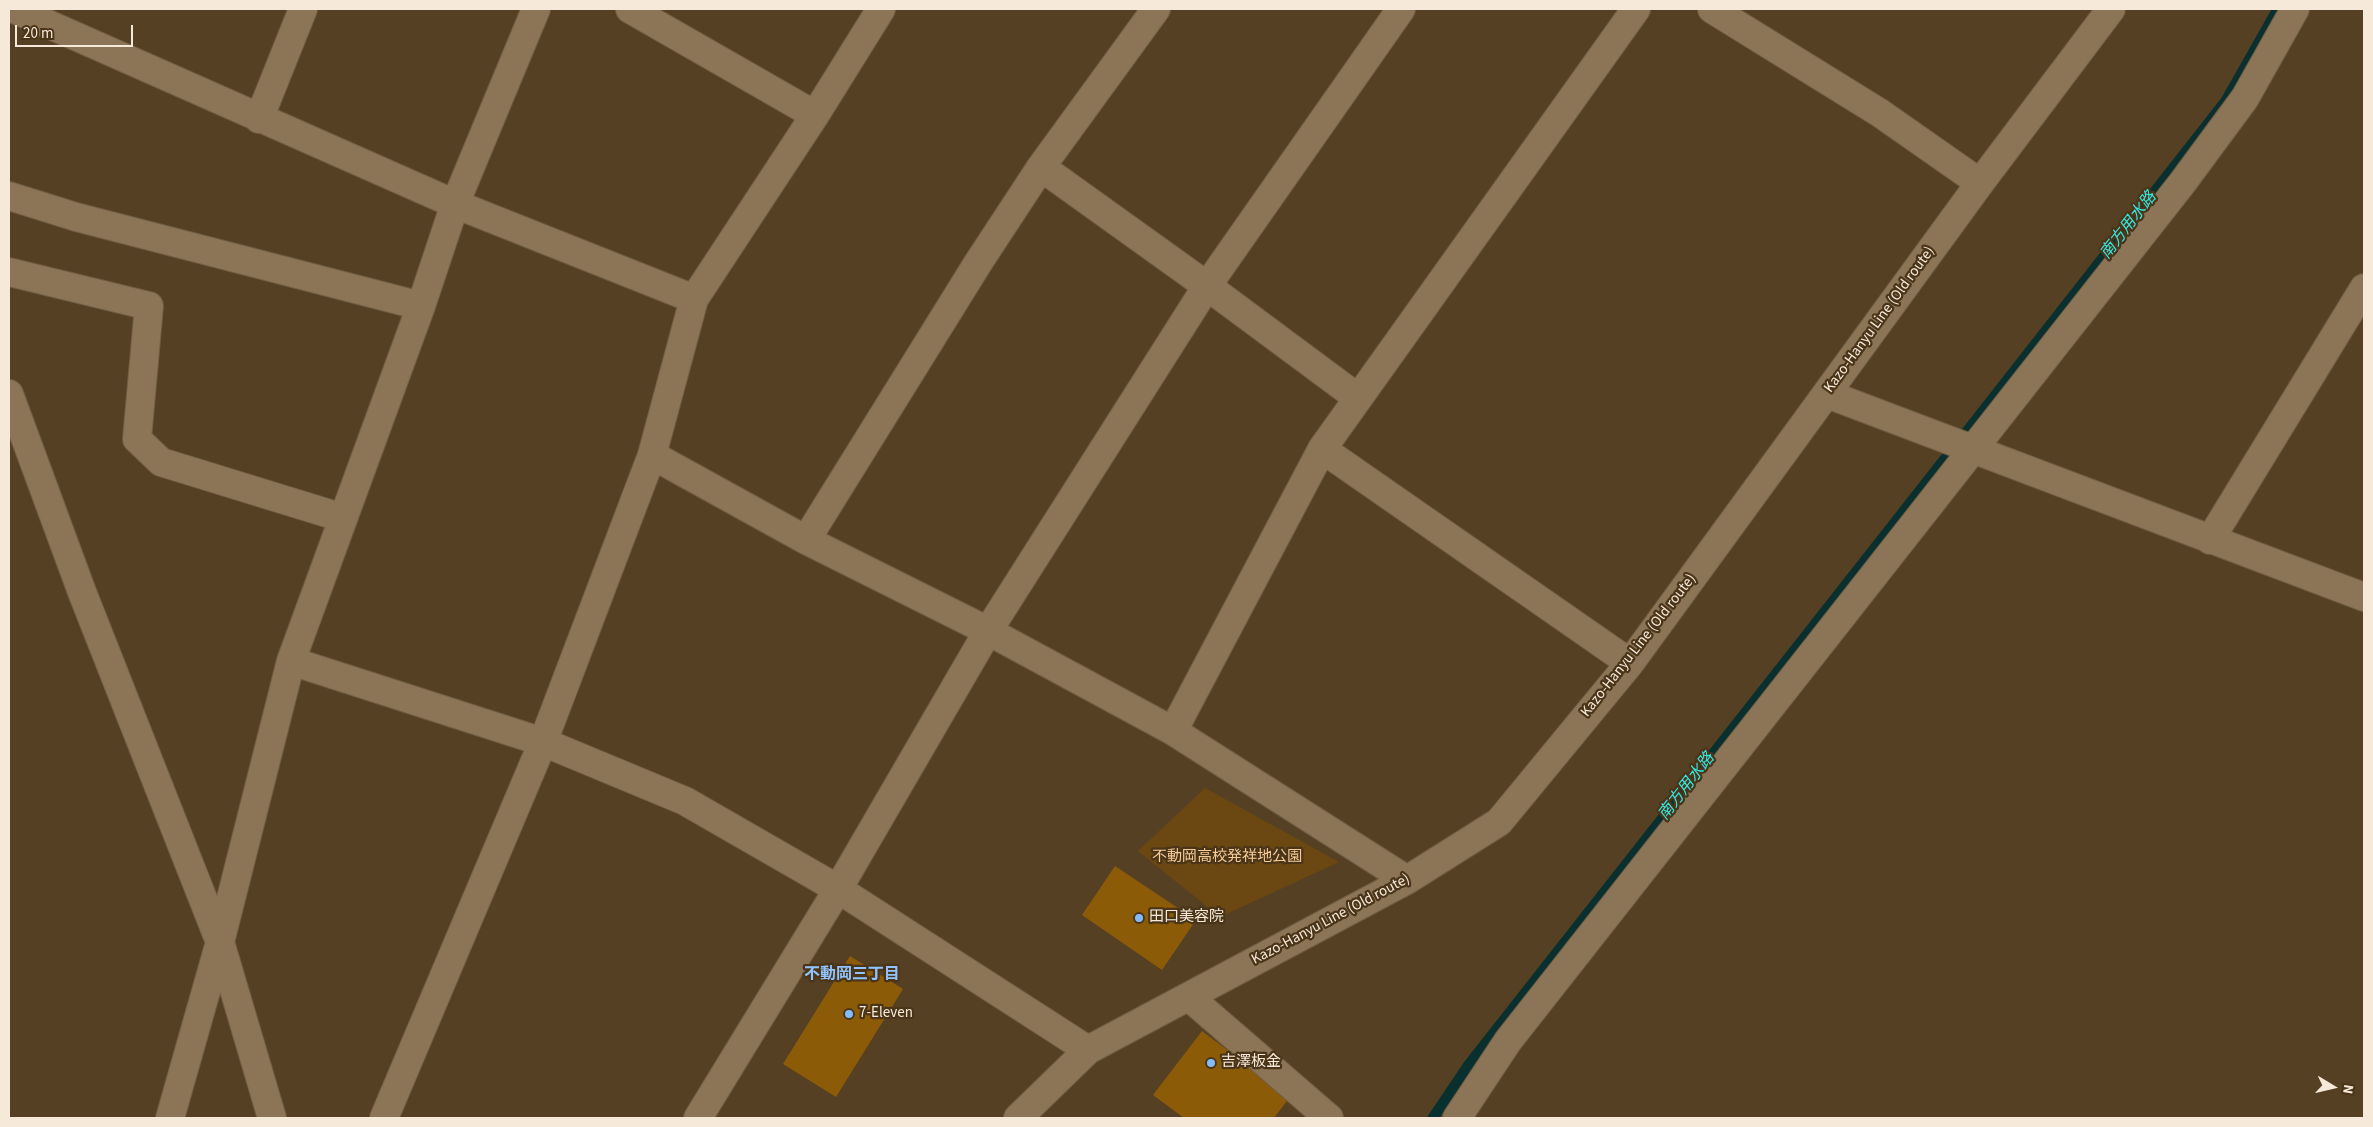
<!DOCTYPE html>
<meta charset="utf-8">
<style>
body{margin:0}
#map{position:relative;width:2373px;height:1127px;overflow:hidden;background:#564023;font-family:"Source Sans 3",sans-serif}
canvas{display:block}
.frame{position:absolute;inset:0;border:10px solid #f7e9d9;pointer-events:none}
.north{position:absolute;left:2308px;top:1062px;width:50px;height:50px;-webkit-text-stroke:4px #4b3519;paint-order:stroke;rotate:99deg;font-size:14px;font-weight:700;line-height:20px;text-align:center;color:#f7e9d9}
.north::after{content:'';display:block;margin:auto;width:18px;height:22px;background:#f7e9d9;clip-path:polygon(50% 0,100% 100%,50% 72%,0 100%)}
.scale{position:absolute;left:15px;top:25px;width:118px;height:22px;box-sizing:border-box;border:2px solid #f7e9d9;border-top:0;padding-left:6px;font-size:15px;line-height:18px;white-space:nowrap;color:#f7e9d9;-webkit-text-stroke:4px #4b3519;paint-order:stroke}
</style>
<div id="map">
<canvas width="2373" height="1127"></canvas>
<div class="frame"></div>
<div class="north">N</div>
<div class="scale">20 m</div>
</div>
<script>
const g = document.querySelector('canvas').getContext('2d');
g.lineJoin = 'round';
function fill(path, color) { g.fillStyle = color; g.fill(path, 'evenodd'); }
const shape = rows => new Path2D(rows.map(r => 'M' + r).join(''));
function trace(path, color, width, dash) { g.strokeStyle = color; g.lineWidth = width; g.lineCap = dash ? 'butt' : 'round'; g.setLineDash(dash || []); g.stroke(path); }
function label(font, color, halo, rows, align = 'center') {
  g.font = font + ' "Source Sans 3","Noto Sans JP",sans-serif'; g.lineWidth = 4.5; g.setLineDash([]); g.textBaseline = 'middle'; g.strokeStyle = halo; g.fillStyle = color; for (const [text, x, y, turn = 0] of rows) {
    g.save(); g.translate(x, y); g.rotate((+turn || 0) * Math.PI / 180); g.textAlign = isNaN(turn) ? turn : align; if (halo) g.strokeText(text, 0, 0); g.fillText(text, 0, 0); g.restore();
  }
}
const green = shape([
 [1205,788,1339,862,1220,917,1138,851]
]);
const stream = shape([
 [1966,433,2226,101,2278,9],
 [1433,1118,1468,1066,1945,459]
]);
const building = shape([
 [1115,866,1196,920,1162,970,1082,915],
 [850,956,903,989,836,1097,783,1064],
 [1202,1031,1290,1097,1274,1118,1184,1118,1153,1095]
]);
const minor = shape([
 [14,9,455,204,694,299],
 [630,9,815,115],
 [1712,9,1880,113,1980,183],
 [259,119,303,9],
 [1041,167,1207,286,1358,398],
 [9,196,76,217,421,306],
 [9,272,149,306,137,439,161,462,343,518],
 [9,394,82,592,220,942,272,1118],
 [1827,394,2364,597],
 [1322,449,1630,663],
 [652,455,806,540,988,631,1173,731,1407,880],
 [806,540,978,263,1041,167,1156,9],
 [2210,540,2364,288],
 [291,661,543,742,685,801,838,889,1088,1050],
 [1173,731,1322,449,1636,9],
 [1189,997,1329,1118],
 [170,1118,220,942,291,661,421,306,455,204,536,9],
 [384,1118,543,742,652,455,694,299,815,115,881,9],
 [698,1118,838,889,988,631,1207,286,1401,9],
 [1018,1118,1088,1050,1407,880,1499,822,1630,663,1980,183,2111,9],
 [1457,1118,1508,1041,2183,182,2245,98,2295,9]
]);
const markers = [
 [1139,918,5,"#84bcfb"],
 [849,1014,5,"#84bcfb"],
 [1211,1063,5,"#84bcfb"]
];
const streetNames = [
 ["Kazo-Hanyu Line (Old route)",1880,320,-54],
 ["Kazo-Hanyu Line (Old route)",1639,646,-52],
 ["Kazo-Hanyu Line (Old route)",1331,920,-28]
];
const parkNames = [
 ["不動岡高校発祥地公園",1227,858]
];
const poiNames = [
 ["田口美容院",1149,918],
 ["7-Eleven",859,1014],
 ["吉澤板金",1221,1063]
];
const waterNames = [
 ["南方用水路",2129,226,-52],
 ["南方用水路",1687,787,-52]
];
const neighbourhoodNames = [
 ["不動岡三丁目",852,975]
];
fill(green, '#6b4711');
trace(stream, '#09302f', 11);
fill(building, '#8c5b08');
trace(minor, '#6f5d43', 30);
trace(minor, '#8c7457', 28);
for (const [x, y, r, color] of markers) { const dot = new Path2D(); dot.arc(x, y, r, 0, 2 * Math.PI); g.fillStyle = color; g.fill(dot); trace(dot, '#4b3519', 2); }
label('15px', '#f7e9d9', '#4b3519', streetNames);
label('15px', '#f5cb97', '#4b3519', parkNames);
label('15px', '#f7e9d9', '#4b3519', poiNames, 'left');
label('italic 16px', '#33e8e4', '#4b3519', waterNames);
label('bold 16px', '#90c4ff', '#4b3519', neighbourhoodNames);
</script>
